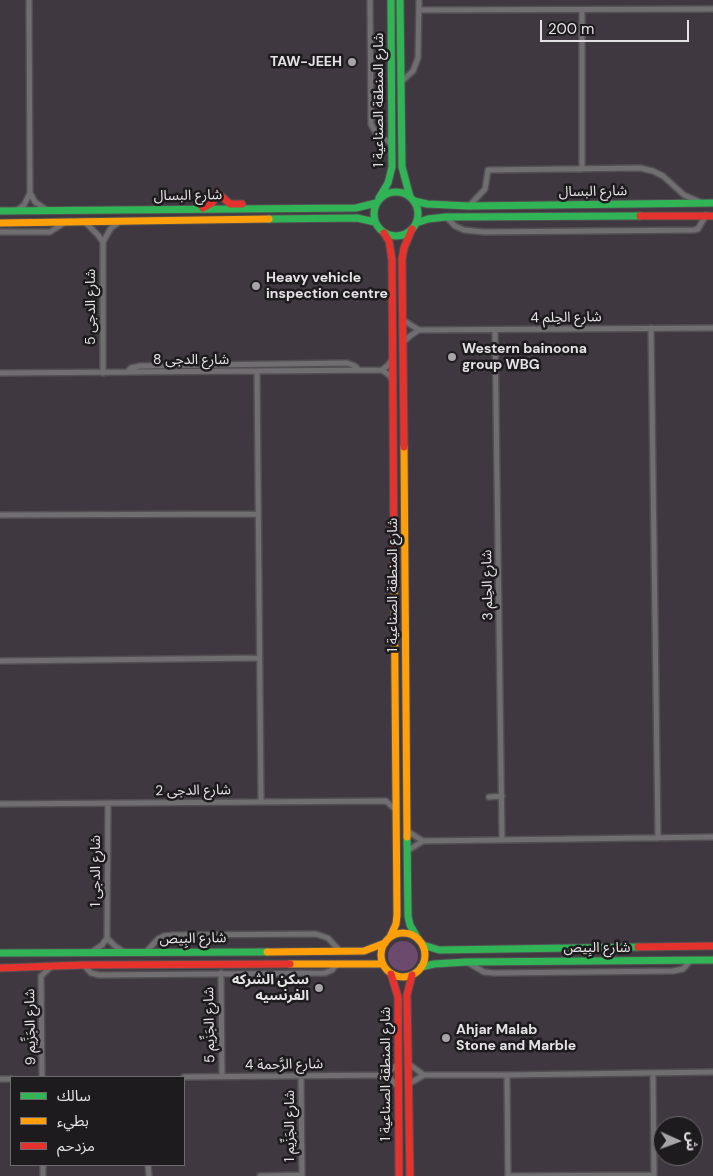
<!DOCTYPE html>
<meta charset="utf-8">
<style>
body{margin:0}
#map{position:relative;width:713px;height:1176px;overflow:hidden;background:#363336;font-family:"DM Sans","Noto Sans Arabic",sans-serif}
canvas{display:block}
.legend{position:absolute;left:10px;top:1076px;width:175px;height:90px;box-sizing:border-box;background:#1d1b1d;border:1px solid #6d6b6d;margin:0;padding:6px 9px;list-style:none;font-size:15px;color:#e5e2e5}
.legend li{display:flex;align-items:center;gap:10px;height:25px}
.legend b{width:25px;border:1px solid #6d6b6d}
.north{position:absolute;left:653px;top:1116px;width:50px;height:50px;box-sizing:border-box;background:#1d1b1d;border:1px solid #6d6b6d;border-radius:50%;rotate:92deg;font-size:14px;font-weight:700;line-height:20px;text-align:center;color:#e5e2e5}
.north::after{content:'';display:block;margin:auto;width:18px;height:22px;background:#a8a5a8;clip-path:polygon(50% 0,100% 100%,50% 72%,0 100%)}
.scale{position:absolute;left:540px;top:20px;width:149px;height:22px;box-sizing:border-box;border:2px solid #e5e2e5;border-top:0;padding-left:6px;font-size:15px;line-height:18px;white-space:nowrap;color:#e5e2e5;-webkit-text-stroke:4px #1d1b1d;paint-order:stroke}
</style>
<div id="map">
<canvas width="713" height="1176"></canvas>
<ul class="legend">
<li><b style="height:6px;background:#30b455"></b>سالك</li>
<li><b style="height:6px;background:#ff9f0a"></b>بطيء</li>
<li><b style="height:6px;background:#e5322d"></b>مزدحم</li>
</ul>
<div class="north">ش</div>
<div class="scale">200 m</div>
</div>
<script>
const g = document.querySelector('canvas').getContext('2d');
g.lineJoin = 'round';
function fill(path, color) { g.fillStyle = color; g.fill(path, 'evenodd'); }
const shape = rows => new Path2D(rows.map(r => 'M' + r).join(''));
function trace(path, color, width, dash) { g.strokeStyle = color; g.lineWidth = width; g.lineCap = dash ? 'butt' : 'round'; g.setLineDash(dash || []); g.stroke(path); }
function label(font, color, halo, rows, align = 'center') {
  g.font = font + ' "DM Sans","Noto Sans Arabic",sans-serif'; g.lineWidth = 5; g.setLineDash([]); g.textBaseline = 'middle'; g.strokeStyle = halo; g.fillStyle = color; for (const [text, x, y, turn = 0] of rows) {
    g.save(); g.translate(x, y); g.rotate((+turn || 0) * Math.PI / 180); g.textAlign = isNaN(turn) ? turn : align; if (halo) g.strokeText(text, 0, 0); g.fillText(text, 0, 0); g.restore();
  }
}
const built = shape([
 [0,0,713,0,713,1176,0,1176],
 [11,1077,184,1077,184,1165,11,1165],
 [663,1126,693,1126,693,1156,663,1156]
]);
const green = shape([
 '388 956a15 15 0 1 1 30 0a15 15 0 1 1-30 0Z'
]);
const street = shape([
 [370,0,371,124,376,133,392,144],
 [419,10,713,9],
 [401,82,413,71,418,58,419,0],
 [582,169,582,10],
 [30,193,35,202,47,210],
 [469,206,485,189,488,170,640,168,653,171,663,176,684,195,700,202],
 [16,211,24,205,30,193,29,0],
 [446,217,455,226,464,230,484,232,694,230,698,229,706,215],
 [85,222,98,235,103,242],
 [0,232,50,232,64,223],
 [403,320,419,330,713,328],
 [651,328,658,838],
 [495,331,502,840],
 [403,342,410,336,419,330],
 [382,370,390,376,393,382],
 [257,371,261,801],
 [127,372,131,368,140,366,347,363,355,366,359,370],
 [0,373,382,370,387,366,392,360],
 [103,373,103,242,111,228,119,222],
 [0,515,257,514],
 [0,661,259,658],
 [489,797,502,796],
 [0,804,386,801,396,810],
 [407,831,423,841],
 [407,851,423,841,713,837],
 [107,938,115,946,124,952],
 [93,951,102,945,107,938,108,804],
 [146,952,158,939,164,936,173,935,316,934,328,938,339,950],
 [467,962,484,972,494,973,673,971,683,969,691,960],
 [84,965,91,973,99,975,325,973,332,970,337,964],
 [221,973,222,1077],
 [410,1065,424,1075,507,1075,713,1072],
 [653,1073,654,1176],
 [384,1075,399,1064],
 [507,1075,508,1176],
 [301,1076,302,1176],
 [42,1077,41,976,51,967],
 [184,1077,384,1075,390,1078,398,1087],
 [0,1079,11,1079],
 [410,1083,424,1075],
 [43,1165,43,1176],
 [148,1165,149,1176],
 [260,1176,302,1175],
 [508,1176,654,1175]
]);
const fast = shape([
 [400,0,402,167,410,197],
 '374 214a22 22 0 1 1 44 0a22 22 0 1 1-44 0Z',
 [379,198,388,183,392,167,391,0],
 [414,201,427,204,469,206,713,203],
 [0,211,356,208,376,203],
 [269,219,357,218,375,222],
 [416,223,428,219,446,217,640,216],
 [407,837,408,916,410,925,418,939],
 [423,945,439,950,638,947],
 [0,953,267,952],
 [421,967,434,964,466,962,713,960]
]);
const slow = shape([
 [0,223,269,219],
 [404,447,407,837],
 '381 955a22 22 0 1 1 44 0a22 22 0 1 1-44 0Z',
 [390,937,396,924,397,915,394,567],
 [267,952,364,951,385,943],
 [290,964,383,964]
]);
const jam = shape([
 [203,208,212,203,218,193,230,204,242,204],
 [640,216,713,216],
 [384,233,389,241,392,260,394,567],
 [404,447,402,259,404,248,412,229],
 [638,947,713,946],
 [0,968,84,965,290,964],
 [391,974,398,997,399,1176],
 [410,1176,407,995,412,975]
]);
const markers = [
 [352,62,5,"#a8a5a8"],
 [256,286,5,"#a8a5a8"],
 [452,357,5,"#a8a5a8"],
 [319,988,5,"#a8a5a8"],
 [446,1038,5,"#a8a5a8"]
];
const poiNames = [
 ["TAW-JEEH",342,62,"right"],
 ["Heavy vehicle",266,278],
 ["inspection centre",266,294],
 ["Western bainoona",462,349],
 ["group WBG",462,365],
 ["سكن الشركه",309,980,"right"],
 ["الفرنسيه",309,996,"right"],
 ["Ahjar Malab",456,1030],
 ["Stone and Marble",456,1046]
];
const streetNames = [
 ["شارع المنطقة الصناعية 1",379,100,-90],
 ["شارع البسال",593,192,-1],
 ["شارع البسال",188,196,-1],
 ["شارع الدجى 5",91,307,-90],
 ["شارع الحِلم 4",566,318,-1],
 ["شارع الدجى 8",191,360],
 ["شارع المنطقة الصناعية 1",393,585,-90],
 ["شارع الحِلم 3",488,585,-91],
 ["شارع الدجى 2",193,791,-1],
 ["شارع الدجى 1",96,871,-90],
 ["شارع البِيص",193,939,-1],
 ["شارع البِيص",597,948],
 ["شارع الجَزِّيم 5",210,1025,-91],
 ["شارع الجَزِّيم 9",31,1027,-91],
 ["شارع الرَّحمة 4",284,1065,-1],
 ["شارع المنطقة الصناعية 1",386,1074,-90],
 ["شارع الجَزِّيم 1",290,1126,-90]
];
fill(built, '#403841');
fill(green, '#6c4a6d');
trace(street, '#524f52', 8);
trace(fast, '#524f52', 9);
trace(slow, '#524f52', 9);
trace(jam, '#524f52', 9);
trace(street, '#706e70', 5);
trace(fast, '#30b455', 7);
trace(slow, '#ff9f0a', 7);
trace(jam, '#e5322d', 7);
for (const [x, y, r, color] of markers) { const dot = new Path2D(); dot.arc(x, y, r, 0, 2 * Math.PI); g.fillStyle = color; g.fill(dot); trace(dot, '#1d1b1d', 2); }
label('bold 14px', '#e5e2e5', '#1d1b1d', poiNames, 'left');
label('14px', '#e5e2e5', '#1d1b1d', streetNames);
</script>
